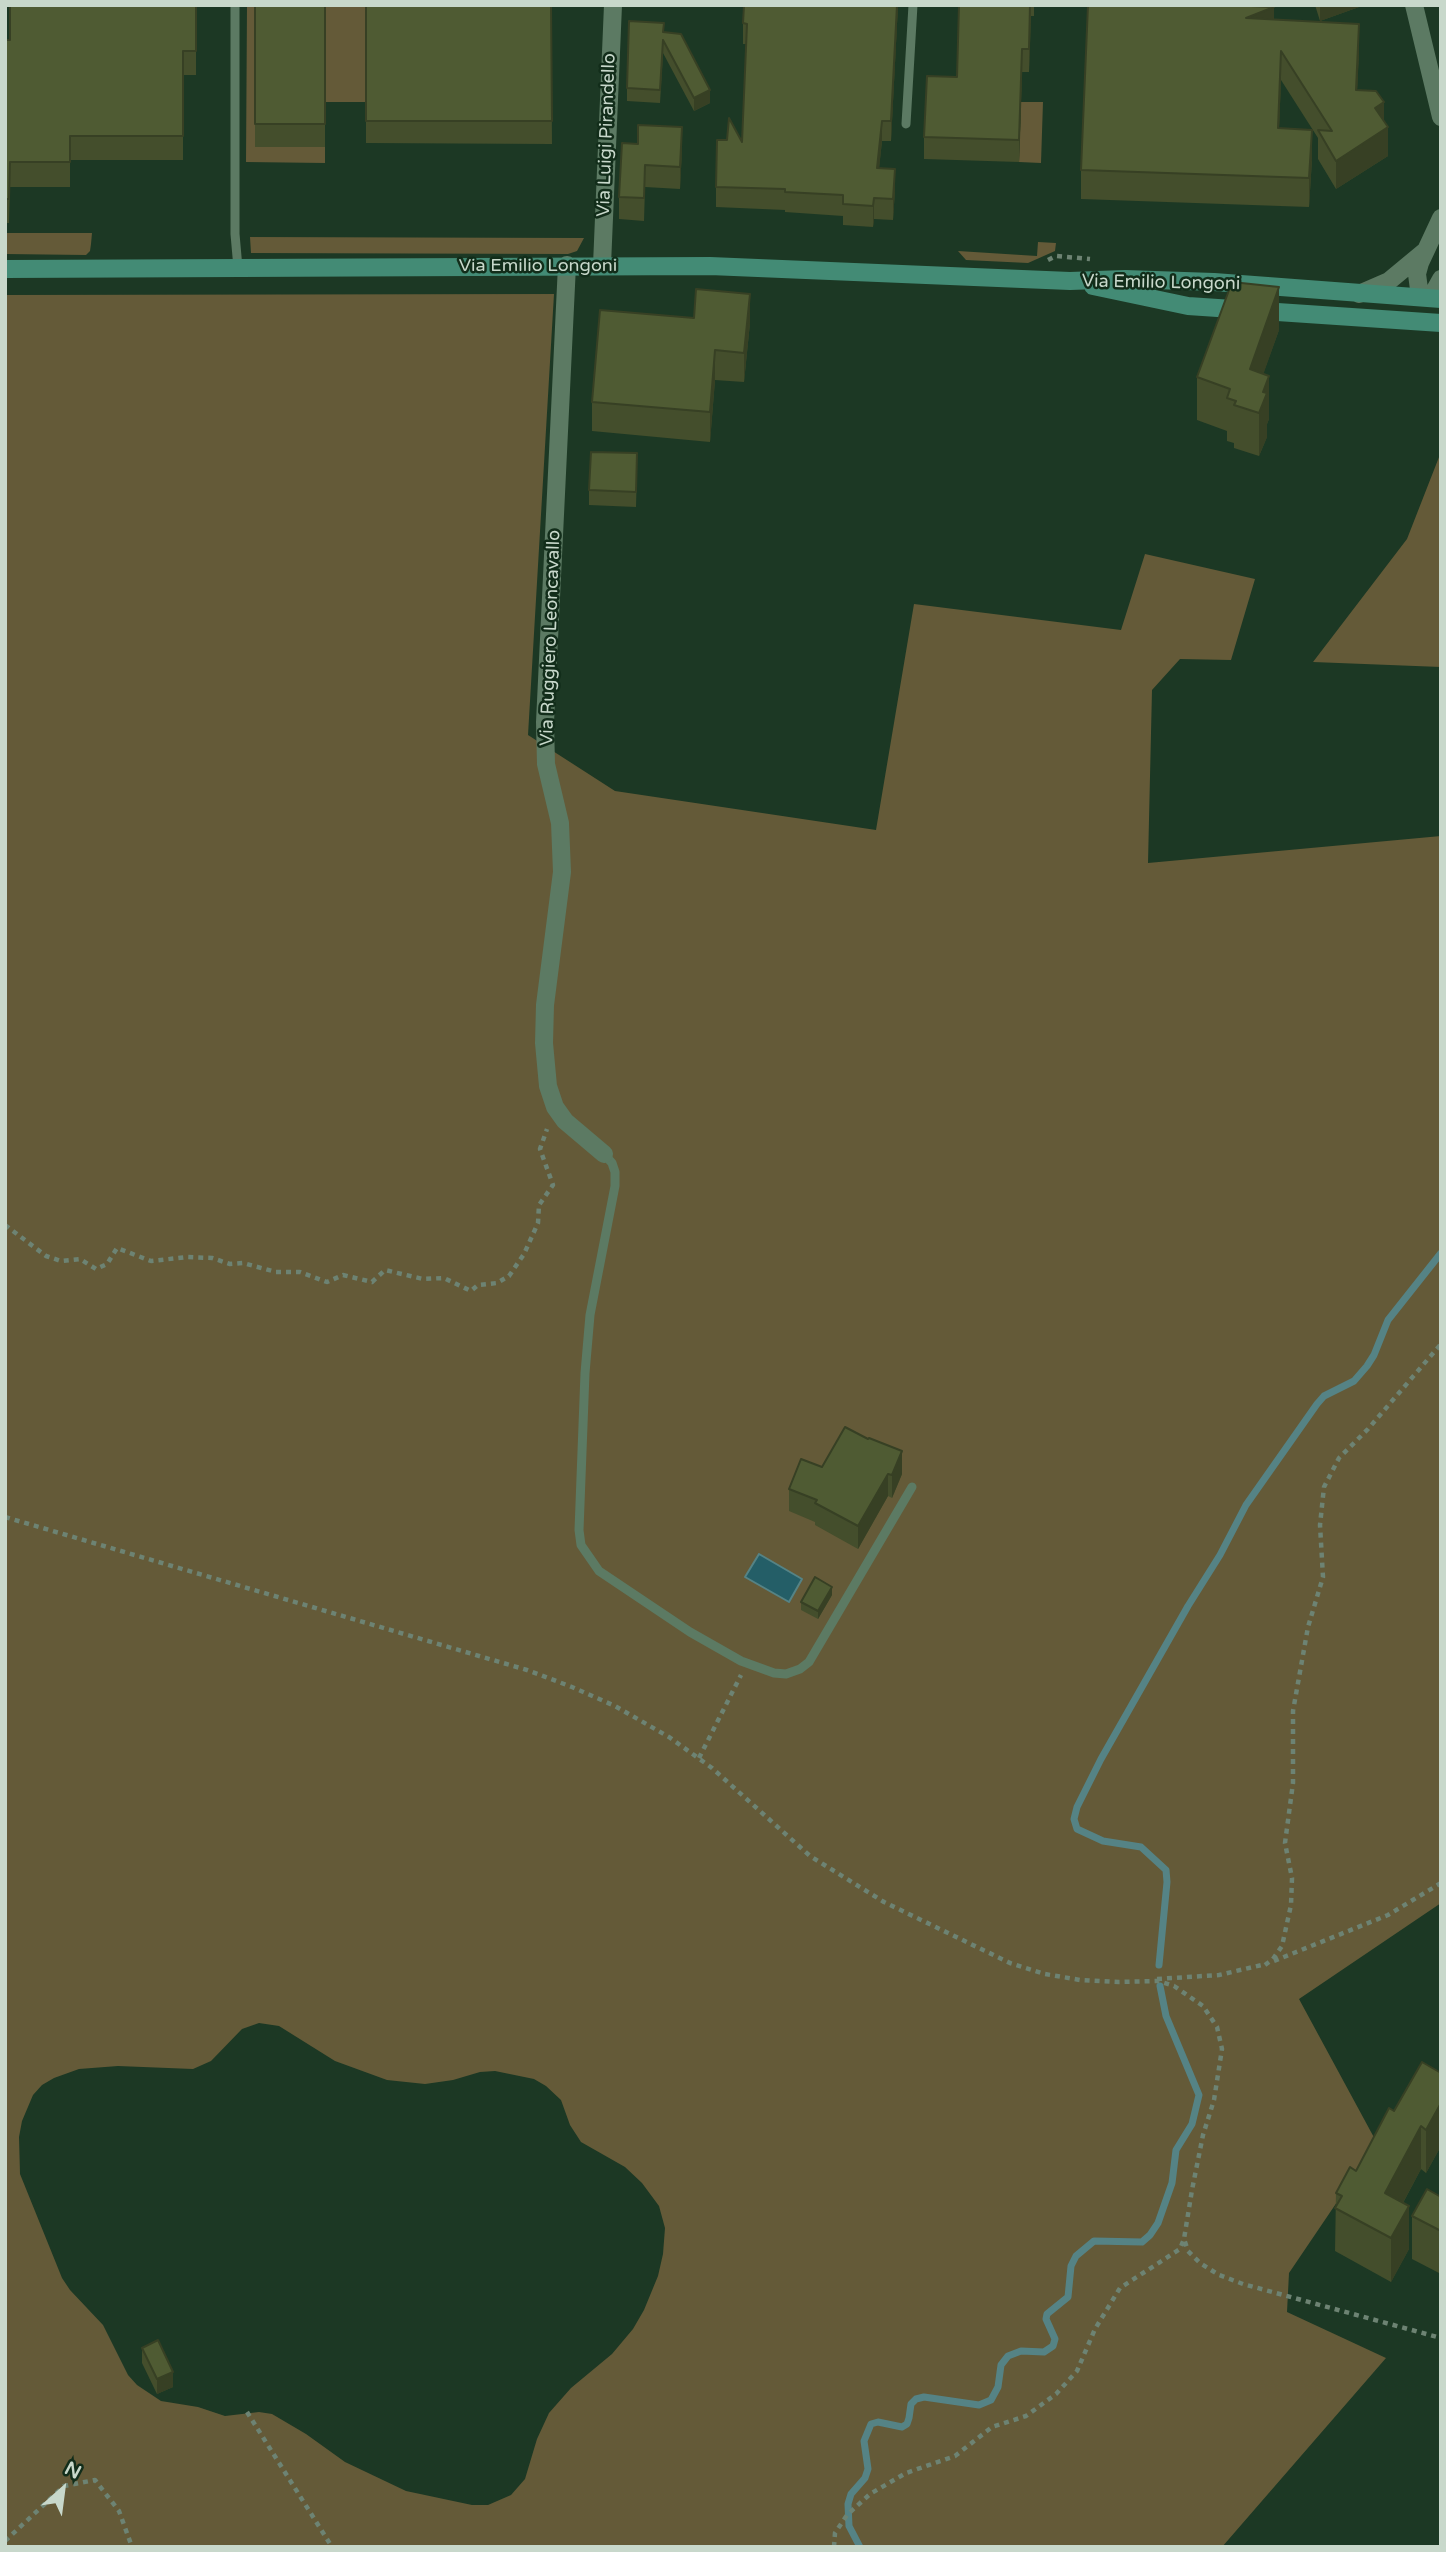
<!DOCTYPE html>
<style>
body{margin:0}
#map{position:relative;width:1446px;height:2552px;overflow:hidden;background:#1c3824;font-family:"Varela Round",sans-serif}
canvas{display:block}
.frame{position:absolute;inset:0;border:7px solid #c8d8cb;pointer-events:none}
.north{position:absolute;left:28px;top:2454px;width:70px;height:70px;-webkit-text-stroke:5px #122d1a;paint-order:stroke;rotate:28deg;font-size:19px;font-weight:700;line-height:28px;text-align:center;color:#c8d8cb}
.north::after{content:'';display:block;margin:auto;width:24px;height:32px;background:#c8d8cb;clip-path:polygon(50% 0,100% 100%,50% 72%,0 100%)}
</style>
<div id="map">
<canvas width="1446" height="2552"></canvas>
<div class="frame"></div>
<div class="north">N</div>
</div>
<script>
const g = document.querySelector('canvas').getContext('2d');
g.lineJoin = 'round';
function fill(path, color) { g.fillStyle = color; g.fill(path, 'evenodd'); }
const shape = rows => new Path2D(rows.map(r => 'M' + r).join(''));
function trace(path, color, width, dash) { g.strokeStyle = color; g.lineWidth = width; g.lineCap = dash ? 'butt' : 'round'; g.setLineDash(dash || []); g.stroke(path); }
function label(font, color, halo, rows, align = 'center') {
  g.font = font + ' "Varela Round",sans-serif'; g.lineWidth = 5; g.setLineDash([]); g.textBaseline = 'middle'; g.strokeStyle = halo; g.fillStyle = color; for (const [text, x, y, turn = 0] of rows) {
    g.save(); g.translate(x, y); g.rotate((+turn || 0) * Math.PI / 180); g.textAlign = isNaN(turn) ? turn : align; if (halo) g.strokeText(text, 0, 0); g.fillText(text, 0, 0); g.restore();
  }
}
const green = shape([
 [247,5,255,5,255,146,325,147,325,163,246,162],
 [324,5,365,5,366,102,325,102],
 [1021,102,1043,102,1041,163,1019,162],
 [5,233,92,233,91,244,90,251,86,255,5,254],
 [250,237,584,238,577,251,568,254,251,253],
 [1038,242,1056,243,1055,251,1028,263,966,260,958,251,1037,256],
 [554,294,528,735,615,791,876,830,914,604,1121,630,1145,554,1255,579,1231,660,1180,659,1152,690,1148,863,1441,836,1441,1903,1299,1999,1377,2143,1289,2273,1287,2312,1386,2358,1222,2547,5,2547,5,295],
 [259,2023,279,2026,335,2061,387,2080,425,2084,453,2080,480,2072,495,2071,534,2079,546,2086,561,2100,570,2125,581,2142,625,2167,642,2183,659,2206,665,2228,663,2254,658,2276,644,2310,633,2329,612,2354,571,2388,549,2413,537,2439,525,2479,511,2495,488,2505,472,2505,406,2491,345,2462,306,2434,272,2414,259,2412,225,2416,198,2407,161,2401,137,2385,128,2375,103,2325,70,2290,62,2278,20,2174,19,2137,22,2121,33,2095,42,2085,54,2078,79,2069,118,2066,193,2069,211,2061,242,2029],
 [1441,452,1441,667,1313,662,1407,539]
]);
const water = shape([
 [759,1554,802,1579,789,1602,745,1577,759,1554]
]);
const stream = shape([
 [1159,1965,1167,1882,1166,1870,1141,1847,1103,1841,1077,1829,1074,1819,1077,1807,1101,1759,1188,1606,1220,1555,1246,1505,1317,1404,1324,1396,1354,1381,1367,1366,1374,1355,1388,1320,1441,1253],
 [860,2547,849,2526,848,2504,851,2494,865,2478,868,2469,864,2441,871,2424,878,2422,902,2427,907,2424,909,2418,911,2404,916,2399,924,2397,979,2405,991,2400,998,2387,1001,2365,1008,2356,1021,2351,1044,2352,1053,2346,1055,2339,1046,2319,1047,2314,1068,2297,1071,2266,1076,2256,1094,2241,1142,2242,1150,2235,1158,2223,1172,2183,1176,2150,1192,2124,1199,2095,1166,2016,1160,1986]
]);
const path = shape([
 [1048,260,1056,256,1090,259],
 [5,1225,46,1256,61,1261,80,1259,96,1269,107,1264,117,1248,151,1261,188,1257,212,1258,230,1264,243,1263,276,1272,300,1272,327,1282,343,1275,372,1282,385,1270,423,1279,444,1278,471,1291,478,1285,497,1283,509,1276,524,1254,538,1223,539,1205,553,1185,540,1149,547,1129],
 [5,1517,527,1670,572,1687,615,1706,669,1737,712,1768,810,1856,884,1902,1010,1963,1045,1974,1080,1980,1119,1982,1158,1981,1174,1986,1203,2006,1217,2027,1222,2049,1214,2100,1203,2135,1192,2190,1184,2239,1188,2251,1200,2263,1219,2275,1243,2284,1441,2338],
 [699,1758,741,1675],
 [1274,1961,1388,1915,1441,1883],
 [1265,1965,1273,1959,1282,1946,1291,1905,1292,1878,1285,1843,1293,1783,1293,1711,1308,1627,1323,1577,1320,1525,1324,1487,1339,1458,1368,1429,1441,1344],
 [1157,1979,1219,1975,1266,1964],
 [247,2412,332,2547],
 [5,2541,64,2486,95,2480,119,2511,132,2547],
 [834,2547,835,2533,847,2515,870,2494,906,2473,955,2456,992,2427,1026,2416,1056,2394,1077,2371,1095,2329,1120,2288,1180,2249,1184,2239]
]);
const lane = shape([
 [235,5,235,234,238,268],
 [906,124,913,5],
 [604,1154,612,1163,615,1172,615,1186,590,1315,585,1373,579,1530,581,1545,599,1571,690,1632,741,1661,774,1673,786,1674,800,1669,809,1662,912,1487]
]);
const street = shape([
 [1414,5,1441,117],
 [567,265,545,722,546,764,560,823,562,872,545,1005,544,1043,548,1086,555,1107,565,1121,604,1154],
 [602,265,613,5],
 [1359,294,1389,281,1424,252],
 [1420,297,1417,274,1420,263,1441,218],
 [1431,297,1441,279]
]);
const secondary = shape([
 [5,269,710,266,1070,281,1125,279,1214,282,1441,299],
 [1093,286,1188,306,1441,323]
]);
const wall = shape([
 [196,5,196,75,183,75,183,160,70,160,70,187,10,187,9,223,5,223,5,40],
 [255,5,325,5,325,147,255,147],
 [366,5,551,5,552,144,366,143],
 [898,5,891,141,882,141,879,168,895,190,893,220,874,219,873,227,843,225,843,216,785,212,785,210,716,207,716,187,742,142,747,44,743,44,743,23],
 [959,5,1034,5,1034,16,1031,16,1029,72,1022,72,1019,162,924,159,924,137,957,77],
 [1315,5,1359,5,1359,7,1320,21],
 [1274,20,1359,52,1357,90,1384,121,1388,156,1336,189,1318,159,1318,138,1281,80,1279,128,1312,159,1309,207,1081,199,1081,170],
 [664,33,710,103,694,111,663,53,660,103,627,101,627,88],
 [622,143,682,149,680,189,645,187,644,221,619,219,619,197],
 [750,323,744,382,715,380,710,442,592,431,592,402],
 [1279,330,1263,374,1269,419,1267,424,1267,437,1259,456,1234,448,1234,443,1227,441,1227,431,1197,420,1197,377],
 [637,469,636,507,589,505,589,490],
 [822,1467,902,1474,892,1498,888,1496,858,1549,815,1525,815,1522,789,1511,789,1489],
 [832,1595,818,1619,801,1610,801,1602],
 [1441,2073,1441,2146,1426,2173,1421,2169,1403,2203,1409,2249,1391,2282,1335,2251,1336,2193,1356,2171,1394,2111],
 [1441,2197,1441,2274,1412,2259,1412,2216],
 [142,2348,173,2387,157,2394,142,2363]
]);
const shadedWall = shape([
 [897,5,898,5,891,141,891,121],
 [1031,5,1029,72,1029,49],
 [1320,5,1359,5,1359,7,1320,21],
 [1274,7,1274,36,1246,18],
 [1359,24,1359,52,1356,118,1356,90],
 [1022,49,1022,72,1019,162,1019,140],
 [1281,51,1281,80,1278,157,1278,128],
 [710,90,710,103,694,111,694,98],
 [1384,102,1384,130,1388,127,1388,156,1336,189,1336,161,1375,108],
 [882,121,882,141,877,189,877,168],
 [682,127,682,149,680,189,680,167],
 [1312,130,1312,159,1309,207,1309,178],
 [895,169,895,190,893,220,893,199],
 [874,198,874,219,873,227,873,206],
 [1279,287,1279,330,1250,412,1250,369],
 [750,294,750,323,744,382,744,353],
 [715,350,715,380,710,442,710,412],
 [1269,376,1269,419,1267,424,1267,437,1259,456,1259,413,1263,392],
 [902,1451,902,1474,892,1498,892,1475],
 [888,1474,888,1496,858,1549,858,1526],
 [832,1587,832,1595,818,1619,818,1611],
 [1441,2103,1441,2146,1426,2173,1426,2130],
 [1421,2126,1421,2169,1385,2236,1385,2193],
 [1409,2206,1409,2249,1391,2282,1391,2238],
 [173,2372,173,2387,157,2394,157,2379]
]);
const building = shape([
 [10,5,196,5,196,51,183,51,183,136,70,136,70,162,10,162,9,199,5,199,5,40,10,40,10,5],
 [255,5,325,5,325,124,255,124,255,5],
 [366,5,551,5,552,121,366,121,366,5],
 [744,5,897,5,891,121,882,121,877,168,895,169,893,199,874,198,873,206,843,204,843,195,785,192,785,189,716,187,717,140,727,140,729,118,742,142,747,24,743,23,744,5],
 [959,5,1030,5,1029,49,1022,49,1019,140,924,137,927,76,957,77,959,5],
 [1088,5,1228,5,1274,7,1246,18,1359,24,1356,90,1376,91,1384,102,1375,108,1388,127,1336,161,1318,130,1332,131,1281,51,1278,128,1312,130,1309,178,1081,170,1088,5],
 [629,21,664,23,663,32,681,34,710,90,694,98,663,40,660,90,627,88,629,21],
 [638,125,682,127,680,167,645,165,644,198,619,197,622,143,638,144,638,125],
 [1232,282,1279,287,1250,369,1269,376,1263,392,1267,393,1259,413,1234,405,1236,401,1227,398,1230,389,1197,377,1232,282],
 [696,289,750,294,744,353,715,350,710,412,592,402,600,310,694,318,696,289],
 [591,452,637,453,636,492,589,490,591,452],
 [845,1427,868,1439,869,1438,902,1451,892,1475,888,1474,858,1526,815,1503,817,1500,789,1489,801,1459,822,1467,845,1427],
 [815,1577,832,1587,818,1611,801,1602,815,1577],
 [1422,2062,1441,2073,1441,2103,1426,2130,1421,2126,1385,2193,1409,2206,1391,2238,1335,2208,1342,2196,1336,2193,1350,2167,1356,2171,1389,2108,1394,2111,1422,2062],
 [1427,2189,1441,2197,1441,2231,1412,2216,1427,2189],
 [158,2340,173,2372,157,2379,142,2348,158,2340]
]);
const streetNames = [
 ["Via Luigi Pirandello",607,135,-88],
 ["Via Emilio Longoni",538,266],
 ["Via Emilio Longoni",1161,283,1],
 ["Via Ruggiero Leoncavallo",551,638,-88]
];
fill(green, '#645a38');
fill(water, '#245e67');
trace(water, '#558385', 2);
trace(stream, '#558385', 7);
trace(path, '#6d8373', 4.5, [5, 5]);
trace(lane, '#5c7a63', 9);
trace(street, '#5c7a63', 18);
trace(secondary, '#438b75', 18);
fill(wall, '#444e2c');
fill(shadedWall, '#374024');
fill(building, '#4f5b33');
trace(building, '#374024', 2);
label('18px', '#c8d8cb', '#122d1a', streetNames);
</script>
